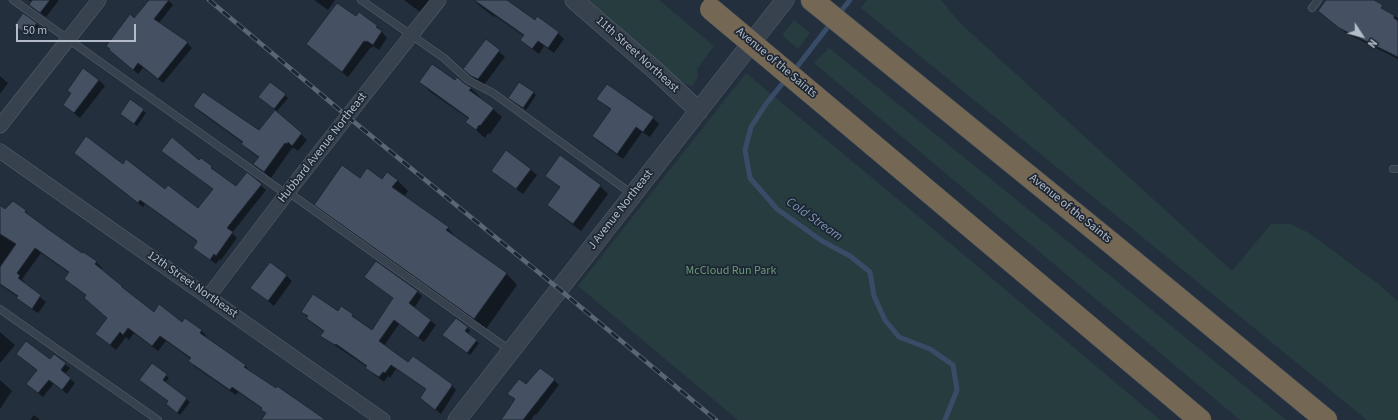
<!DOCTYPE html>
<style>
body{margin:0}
#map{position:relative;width:1398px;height:420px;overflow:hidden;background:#242f3e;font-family:"Source Sans 3",sans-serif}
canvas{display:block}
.north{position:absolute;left:1342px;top:16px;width:40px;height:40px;-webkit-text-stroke:3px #1d2633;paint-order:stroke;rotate:126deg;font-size:11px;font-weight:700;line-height:16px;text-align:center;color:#b4bcc9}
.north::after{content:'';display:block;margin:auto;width:14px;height:18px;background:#b4bcc9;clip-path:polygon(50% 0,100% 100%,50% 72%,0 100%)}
.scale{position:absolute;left:16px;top:24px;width:120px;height:18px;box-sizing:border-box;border:2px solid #b4bcc9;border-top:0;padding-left:5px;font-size:12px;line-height:14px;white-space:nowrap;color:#b4bcc9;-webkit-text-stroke:3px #1d2633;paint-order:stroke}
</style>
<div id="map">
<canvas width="1398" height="420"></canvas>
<div class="north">N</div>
<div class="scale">50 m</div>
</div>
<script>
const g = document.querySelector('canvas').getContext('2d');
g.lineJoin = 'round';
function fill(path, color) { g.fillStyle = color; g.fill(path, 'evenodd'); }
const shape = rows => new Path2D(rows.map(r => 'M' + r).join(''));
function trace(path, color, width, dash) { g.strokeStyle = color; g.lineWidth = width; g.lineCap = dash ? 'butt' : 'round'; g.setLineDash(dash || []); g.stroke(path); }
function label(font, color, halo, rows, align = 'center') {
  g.font = font + ' "Source Sans 3",sans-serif'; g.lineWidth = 3.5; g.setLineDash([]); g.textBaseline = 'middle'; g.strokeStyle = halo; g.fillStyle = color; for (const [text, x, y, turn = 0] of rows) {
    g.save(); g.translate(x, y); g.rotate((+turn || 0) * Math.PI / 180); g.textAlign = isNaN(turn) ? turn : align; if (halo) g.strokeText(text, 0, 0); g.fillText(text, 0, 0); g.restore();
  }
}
const green = shape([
 [588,0,659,0,714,46,697,69,698,77,692,86,683,83,676,78],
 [867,0,941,0,960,23,1232,271,1271,224,1291,224,1309,233,1377,283,1398,301,1398,420,1367,420,861,8],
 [794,20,810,33,798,49,782,35],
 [829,48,1113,278,1286,420,1240,420,814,63],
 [746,73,906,206,1160,420,738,420,578,286]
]);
const shadow = shape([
 [29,0,59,0,46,17,30,5,32,3],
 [150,0,168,0,173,5,159,23,187,43,192,48,163,83,143,68,138,74,110,50],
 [314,0,335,0,328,10],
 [404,0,430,0,420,12],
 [474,0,505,0,535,21,558,33,564,39,554,53,544,46,539,54,521,40,524,36,495,16,494,17,480,6],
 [1327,0,1365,0,1398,18,1398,59,1346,33,1325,17,1319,11],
 [356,18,377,26,387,38,379,50,373,46,372,48,371,47,348,77,307,44],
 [36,24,39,26,31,37,19,28],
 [486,41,505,57,484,85,478,82,470,75],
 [0,76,8,83,0,94],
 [99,80,105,86,80,118,64,105],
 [455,81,471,88,480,97,479,98,493,109,502,117,490,134,488,133,485,138,467,122,469,119,429,91,421,82],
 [607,85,653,118,659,124,650,137,642,132,623,159,599,142,593,136,611,110,598,99],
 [533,92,536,95,526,110,512,100],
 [285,95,288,98,277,111,262,99],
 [130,101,146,113,137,126,124,116],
 [194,106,259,131,301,134,307,140,298,151,294,148,293,149,292,148,271,178,254,164,259,158,248,150,242,144,243,143,200,112],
 [162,151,199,161,201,159,236,188,247,174,266,190,232,233,237,238,221,260,220,259,216,264,199,252,198,242,145,204,143,207,80,158,123,165,199,210,214,189],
 [506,152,531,170,537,175,523,194,498,176,492,170],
 [561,157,600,186,608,194,581,231,556,212,548,204,560,188,547,176],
 [360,179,397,180,408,191,404,197,448,228,458,240,506,273,517,285,486,329,327,216,316,205],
 [13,202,26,211,31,217,82,254,83,253,96,262,102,268,101,270,154,313,182,323,185,319,202,331,207,337,206,338,245,365,250,372,324,420,267,420,266,414,263,409,238,392,236,395,195,367,190,361,191,359,166,341,158,351,134,333,129,340,126,337,116,350,96,334,108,318,85,298,87,296,65,279,69,273,41,253,22,279,25,282,24,284,46,302,38,313,23,303,18,297,0,285,0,207,5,211],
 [286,275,292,281,274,306,252,288],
 [365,277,417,291,422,296,414,308,436,325,424,342,399,324,384,346,409,364,451,384,456,390,441,414,421,398,427,390,396,369,390,378,388,376,384,382,372,373,367,367,327,340,322,335,324,332,312,323,302,311,338,312,352,315,372,332,394,299],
 [456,319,470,330,468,334,479,343,470,355,446,338],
 [0,332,15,345,0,363],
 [54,355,70,368,65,374,75,383,67,394,54,383,43,397,32,388,38,371,21,358,50,361],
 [152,364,169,378,165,383,190,402,180,415,170,407,169,401],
 [0,380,12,391,0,409],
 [554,380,559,385,536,415,535,414,531,420,502,420,516,400,509,394,526,386],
 [34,415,40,420,30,420]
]);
const stream = shape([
 [838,15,850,0],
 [793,72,831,23],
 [786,79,766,104,751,127,745,150,750,178,777,209,822,241,850,256,870,272,874,296,885,320,899,337,930,349,953,365,957,390,945,420]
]);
const building = shape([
 [32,0,50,0,40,13,29,5,32,0],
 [149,0,169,0,154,19,188,42,158,79,138,63,133,70,109,50,110,49,106,46,130,14,134,18,149,0],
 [474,0,507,0,535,20,537,16,559,32,548,48,538,41,532,49,520,40,524,35,474,0],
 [1326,0,1374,0,1383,5,1381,8,1394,15,1394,18,1398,21,1398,57,1339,28,1318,11,1326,0],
 [337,3,356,16,359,12,378,26,376,27,382,31,373,45,367,41,366,42,364,41,342,72,306,44,337,3],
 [23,13,37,23,28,35,14,26,23,13],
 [486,39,500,50,478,79,471,76,463,69,486,39],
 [432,64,455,80,457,77,465,84,472,88,469,90,494,108,480,126,479,125,476,130,465,122,469,118,419,82,432,64],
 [83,68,99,80,74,113,63,105,71,93,67,91,83,68],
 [270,82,286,94,274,109,258,97,270,82],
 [519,82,534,92,523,108,508,98,519,82],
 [607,84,654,117,643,132,636,127,617,154,592,136,611,109,596,99,607,84],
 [203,92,259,130,275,110,302,133,292,146,288,142,287,144,285,143,264,172,253,164,259,157,241,144,243,142,193,106,203,92],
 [130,99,144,109,134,124,120,114,130,99],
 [86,136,123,164,126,159,165,189,168,185,198,208,213,189,161,151,172,137,199,160,201,158,212,166,211,168,236,186,247,172,262,184,227,228,233,232,216,256,214,254,210,260,193,248,197,242,196,240,140,200,138,203,74,153,86,136],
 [506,150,531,169,516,189,491,171,506,150],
 [560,155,601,185,573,224,547,205,560,187,545,176,560,155],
 [342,165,360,178,367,168,382,179,387,172,398,180,392,187,449,227,446,230,507,273,474,319,314,205,342,165],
 [13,201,26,210,25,212,48,229,82,253,83,252,97,261,95,264,122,286,122,287,154,312,159,304,182,322,185,318,202,330,200,333,246,365,244,367,276,388,277,386,326,420,261,420,266,413,261,410,262,408,232,387,230,390,188,361,191,358,160,336,152,346,128,328,123,335,120,332,110,345,95,334,107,318,84,298,86,295,64,279,69,272,35,248,17,273,20,276,18,278,41,295,32,309,16,298,18,296,0,284,0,267,16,244,0,234,0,205,5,209,13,201],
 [376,261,418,291,409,303,431,320,418,338,394,320,379,341,408,362,413,356,452,384,452,386,435,410,420,398,426,389,391,365,385,373,383,372,379,377,365,368,367,366,336,344,335,345,320,336,324,331,306,318,308,316,301,312,313,294,338,311,341,306,353,314,352,316,372,330,393,298,364,277,376,261],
 [270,262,287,275,268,301,250,288,270,262],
 [456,318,468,327,465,331,477,340,467,353,442,335,456,318],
 [26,341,50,359,54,354,66,363,61,370,71,378,62,390,49,380,38,393,26,384,37,370,16,354,26,341],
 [152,363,167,374,163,380,187,398,177,413,166,404,168,401,139,380,152,363],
 [540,368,555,379,523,420,501,420,515,399,507,394,519,379,526,384,540,368]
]);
const service = shape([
 [13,0,286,194],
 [361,0,444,58,468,80,493,93,632,194],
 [1312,8,1318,0],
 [1393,169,1398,169],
 [288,192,511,351],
 [0,309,158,420]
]);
const minor = shape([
 [0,126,99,0],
 [0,151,383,420],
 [208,297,288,192,439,0]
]);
const tertiary = shape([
 [574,0,656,71,699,111],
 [457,420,785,0]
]);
const motorway = shape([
 [812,0,1116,247,1326,420],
 [841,118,1200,420]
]);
const rail = shape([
 [209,0,348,117,559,289,716,420]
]);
const motorwayBridge = shape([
 [711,9,841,118]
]);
const streetNames = [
 ["11th Street Northeast",637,55,42],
 ["Avenue of the Saints",776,63,40],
 ["Hubbard Avenue Northeast",323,148,-52],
 ["Avenue of the Saints",1070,209,39],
 ["J Avenue Northeast",621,210,-52],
 ["12th Street Northeast",192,285,35]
];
const parkNames = [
 ["McCloud Run Park",731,271]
];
const waterNames = [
 ["Cold Stream",814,220,35]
];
fill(green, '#263c3f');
fill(shadow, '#0007');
trace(stream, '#394c67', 5);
fill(building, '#455162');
trace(building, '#1f2835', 1);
trace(service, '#565f6c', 8);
trace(minor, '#565f6c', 15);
trace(tertiary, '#565f6c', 19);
trace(motorway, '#434c59', 23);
trace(service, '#38414e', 7);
trace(minor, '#38414e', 14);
trace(tertiary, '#38414e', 18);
trace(motorway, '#746855', 22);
trace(rail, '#5a6575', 4.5);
trace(rail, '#1d2633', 3, [9]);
trace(motorwayBridge, '#434c59', 23, []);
trace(motorwayBridge, '#746855', 22);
label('12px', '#b4bcc9', '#1d2633', streetNames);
label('12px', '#6b9a76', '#1d2633', parkNames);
label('italic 13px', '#7c92b1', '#1d2633', waterNames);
</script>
